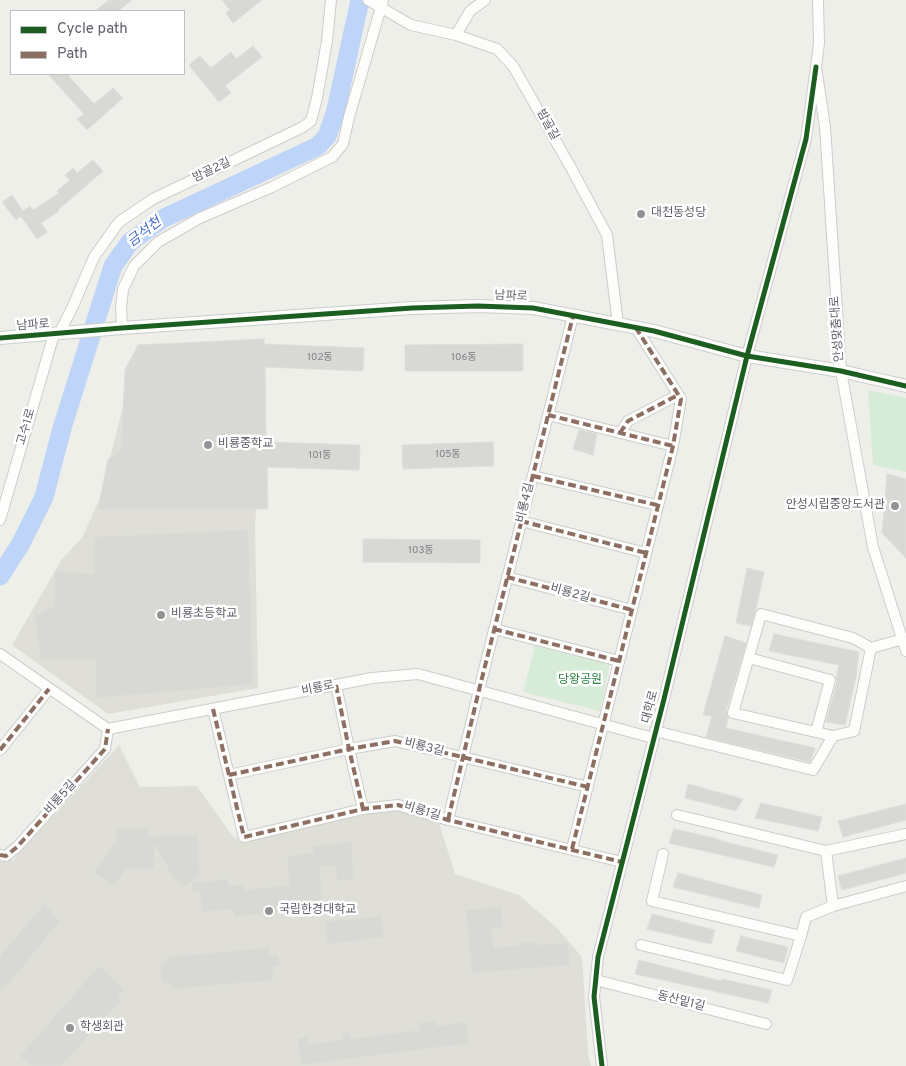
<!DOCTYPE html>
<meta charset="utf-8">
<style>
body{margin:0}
#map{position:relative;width:906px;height:1066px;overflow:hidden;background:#efefe9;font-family:Overpass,sans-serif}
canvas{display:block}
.legend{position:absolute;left:10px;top:10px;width:175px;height:65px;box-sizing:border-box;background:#fff;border:1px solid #bfc0c3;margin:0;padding:6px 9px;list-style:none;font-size:15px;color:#5e6168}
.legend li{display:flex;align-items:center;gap:10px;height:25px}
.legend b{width:25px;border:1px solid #bfc0c3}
</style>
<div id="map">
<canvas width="906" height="1066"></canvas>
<ul class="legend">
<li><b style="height:6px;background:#1b5e20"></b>Cycle path</li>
<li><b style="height:6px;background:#8d6e63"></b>Path</li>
</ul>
</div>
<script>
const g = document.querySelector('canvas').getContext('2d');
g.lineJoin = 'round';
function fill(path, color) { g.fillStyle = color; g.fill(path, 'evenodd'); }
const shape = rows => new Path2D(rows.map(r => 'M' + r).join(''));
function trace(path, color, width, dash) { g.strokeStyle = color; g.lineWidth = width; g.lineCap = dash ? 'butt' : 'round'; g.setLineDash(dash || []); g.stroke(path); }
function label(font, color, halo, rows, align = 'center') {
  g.font = font + ' Overpass,"Noto Sans KR",sans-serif'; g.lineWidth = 5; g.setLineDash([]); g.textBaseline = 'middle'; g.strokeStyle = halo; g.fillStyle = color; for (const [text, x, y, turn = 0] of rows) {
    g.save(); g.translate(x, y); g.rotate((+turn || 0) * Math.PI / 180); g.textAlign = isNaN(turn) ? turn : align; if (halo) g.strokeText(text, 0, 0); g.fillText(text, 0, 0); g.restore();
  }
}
const education = shape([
 [264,339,255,529,258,688,108,714,12,645,62,559,82,538,100,498,138,345],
 [119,745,140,787,197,786,234,838,398,809,439,823,455,874,519,895,556,927,582,957,588,1053,591,1066,0,1066,0,859,13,860]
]);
const green = shape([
 [868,390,906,398,906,472,873,465],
 [535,645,610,663,600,711,523,692]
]);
const river = shape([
 [0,576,20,545,44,497,62,428,113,266,130,242,162,219,318,146,327,136,335,114,360,0]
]);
const building = shape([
 [109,0,132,0,118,11,95,11,109,0],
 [222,0,262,0,233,23,226,13,230,10,222,0],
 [253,46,262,57,225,86,231,93,219,102,189,65,200,56,211,68,231,52,236,59,253,46],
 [48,74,67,74,94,104,113,88,123,98,87,130,77,119,84,114,48,74],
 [93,160,103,171,58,210,59,211,41,223,47,232,37,239,21,216,16,220,2,202,12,195,23,211,30,206,33,210,59,193,57,191,70,180,65,175,73,168,77,173,93,160],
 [264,339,264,344,364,348,363,371,265,367,266,442,360,445,359,470,267,467,268,509,98,509,108,459,121,451,125,370,138,345,264,339],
 [523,344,523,371,405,371,405,345,523,344],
 [579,430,597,434,593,455,573,449,579,430],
 [493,442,494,466,403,469,402,445,493,442],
 [887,474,906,479,906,558,882,533,887,474],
 [248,530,253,684,96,698,95,659,41,660,35,615,54,607,55,571,94,574,94,537,248,530],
 [363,539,480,540,480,563,363,562,363,539],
 [747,568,764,572,756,609,751,626,736,623,747,568],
 [774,634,859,652,856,677,845,725,826,722,837,682,836,677,839,665,769,651,774,634],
 [725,636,746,643,726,711,728,718,726,728,815,748,810,762,706,737,712,716,703,715,725,636],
 [688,784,743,799,736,811,685,798,688,784],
 [761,803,822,817,818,831,755,818,761,803],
 [906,804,906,820,843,837,838,821,906,804],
 [148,828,148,836,198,835,199,876,185,886,174,879,154,843,154,869,126,869,114,886,94,872,116,842,116,829,148,828],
 [674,829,719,839,718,840,778,855,774,867,669,843,674,829],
 [351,842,354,879,337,881,335,865,319,867,323,905,279,909,279,912,234,917,233,909,202,912,200,892,193,893,192,883,228,879,228,886,242,884,245,890,290,885,287,856,313,853,313,846,351,842],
 [906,858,906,873,842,890,838,876,906,858],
 [678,873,762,895,759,908,673,887,678,873],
 [44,904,60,921,9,983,0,991,0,956,44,904],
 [501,907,503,928,491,929,494,948,519,946,519,943,538,942,538,945,567,943,570,965,472,973,466,910,501,907],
 [652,914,715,930,711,944,647,929,652,914],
 [382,916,383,937,327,944,325,922,382,916],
 [741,936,788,947,784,963,736,951,741,936],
 [270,948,270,955,278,955,280,967,273,967,273,980,171,989,171,983,161,983,160,965,166,963,166,957,270,948],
 [639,960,721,981,722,979,772,990,768,1003,635,974,639,960],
 [99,966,124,989,117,998,121,1000,61,1066,32,1066,20,1056,99,966],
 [435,1021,436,1026,466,1022,469,1043,301,1065,298,1038,309,1037,309,1044,343,1040,342,1033,350,1032,351,1039,420,1030,419,1023,435,1021]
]);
const minor = shape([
 [368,0,411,25,456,35,497,49,513,66,570,166,607,235,618,324],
 [818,0,819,43,816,67,825,127,841,371,873,547,906,651],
 [456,35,470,11,485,0],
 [122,328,121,308,123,289,134,266,158,242,200,218,272,187,332,157,343,144,349,117,383,0],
 [59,334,73,306,94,257,119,222,153,199,303,127,311,121,317,98,327,41,331,0],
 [548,415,673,446],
 [620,433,628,421,678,395],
 [533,476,657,505],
 [0,520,54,334],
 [521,521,646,553],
 [507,577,632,610],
 [494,629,619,661],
 [0,654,108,729,372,678,418,674,653,738],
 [749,658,830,680,816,732],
 [336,685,349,749,363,809],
 [213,709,244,837,363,809,398,805,448,820,622,862],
 [655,731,813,770,833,736,854,731,871,648,903,639],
 [833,736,733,713,761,614,853,638,871,648],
 [0,750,49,689],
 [229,775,349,749,395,741,588,787],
 [677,815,826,851],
 [448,820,479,690,573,316],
 [906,834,826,851,833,906,906,886],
 [572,849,673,446,681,399,636,328],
 [663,854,652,901,801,936,806,917,833,906],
 [0,855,6,856,17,847,105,749,108,729],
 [641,945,787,980,801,936],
 [596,980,766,1024],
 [602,1066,594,997,598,957,664,699,747,356,806,139,816,67]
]);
const tertiary = shape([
 [0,338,122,328,412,308,478,306,533,308,654,331,747,356,841,371,906,386]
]);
const quiet = shape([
 [548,415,673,446],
 [620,433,628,421,678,395],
 [533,476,657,505],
 [521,521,646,553],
 [507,577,632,610],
 [494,629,619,661],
 [336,685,349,749,363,809],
 [213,709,244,837,363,809,398,805,448,820,622,862],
 [0,750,49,689],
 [229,775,349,749,395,741,588,787],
 [448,820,479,690,573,316],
 [572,849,673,446,681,399,636,328],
 [0,855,6,856,17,847,105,749,108,729]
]);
const cycleway = shape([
 [0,338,122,328,412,308,478,306,533,308,654,331,747,356,841,371,906,386],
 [602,1066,594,997,598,957,664,699,747,356,806,139,816,67]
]);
const markers = [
 [641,214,5,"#919395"],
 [208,445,5,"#919395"],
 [895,506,5,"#919395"],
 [161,615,5,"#919395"],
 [269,911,5,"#919395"],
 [70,1028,5,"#919395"]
];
const numberNames = [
 ["102동",320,358],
 ["106동",464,358],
 ["105동",448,455],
 ["101동",320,456],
 ["103동",421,551]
];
const streetNames = [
 ["밤골길",547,125,61],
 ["밤골2길",212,171,-25],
 ["남파로",511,297,2],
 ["남파로",33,326,-4],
 ["안성맞춤대로",838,329,-94],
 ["고수1로",27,427,-74],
 ["비룡4길",526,503,-76],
 ["비룡2길",570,594,15],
 ["비룡로",318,689,-11],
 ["대학로",651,707,-76],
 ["비룡3길",424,748,14],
 ["비룡5길",61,798,-48],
 ["비룡1길",422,812,17],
 ["동산밑1길",681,1002,14]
];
const poiNames = [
 ["대천동성당",651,214],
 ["비룡중학교",218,445],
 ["안성시립중앙도서관",885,506,"right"],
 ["비룡초등학교",171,615],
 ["국립한경대학교",279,911],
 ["학생회관",80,1028]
];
const parkNames = [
 ["당왕공원",580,681]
];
const waterNames = [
 ["금석천",145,233,-38]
];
fill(education, '#dfdfd7');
fill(green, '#d7ecd8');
trace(river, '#bed4f8', 19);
fill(building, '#d8d8d4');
trace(building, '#deded8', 1);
trace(minor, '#cccdcb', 12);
trace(tertiary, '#cccdcb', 14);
trace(minor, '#fdfdfc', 10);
trace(tertiary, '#fdfdfc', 12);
trace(quiet, '#8d6e63', 4, [8, 4]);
trace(cycleway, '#1b5e20', 5);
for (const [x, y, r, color] of markers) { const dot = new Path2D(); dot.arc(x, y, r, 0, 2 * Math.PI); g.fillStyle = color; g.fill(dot); trace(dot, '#fff', 2); }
label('10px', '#7d7f84', null, numberNames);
label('12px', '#5e6168', '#fff', streetNames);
label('12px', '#5e6168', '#fff', poiNames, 'left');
label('12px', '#308444', '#fff', parkNames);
label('italic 14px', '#446cca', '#fff', waterNames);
</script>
